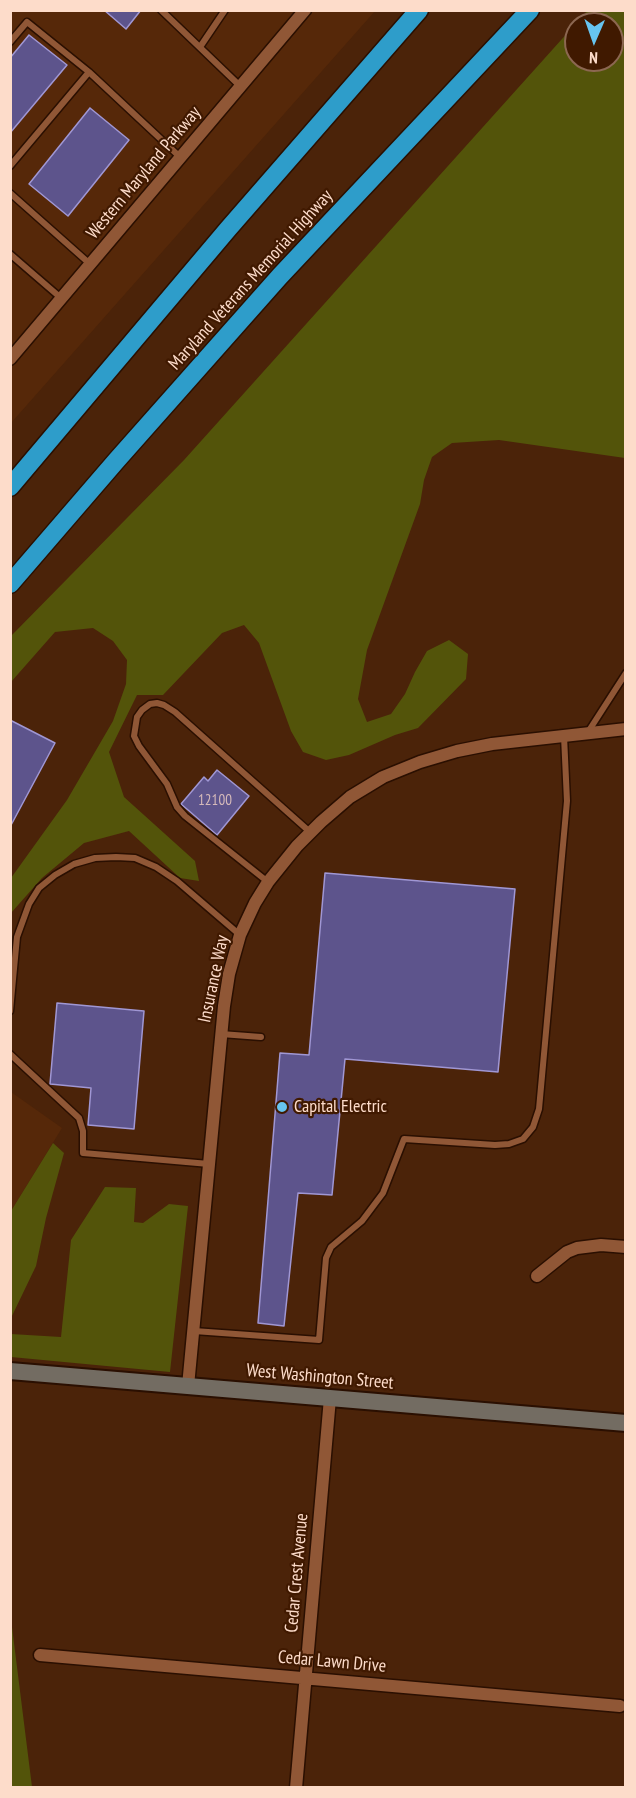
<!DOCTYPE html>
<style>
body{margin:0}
#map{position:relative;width:636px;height:1798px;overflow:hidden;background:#4b2309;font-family:"PT Sans Narrow",sans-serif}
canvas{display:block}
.frame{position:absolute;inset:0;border:12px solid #fddcca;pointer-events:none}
.north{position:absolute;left:564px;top:12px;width:60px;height:60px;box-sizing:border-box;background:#401900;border:2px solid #8c6751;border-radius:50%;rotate:182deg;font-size:16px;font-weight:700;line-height:24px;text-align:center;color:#fddcca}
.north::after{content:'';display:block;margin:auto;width:21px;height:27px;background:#67c4ef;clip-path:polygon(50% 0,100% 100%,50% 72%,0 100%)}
</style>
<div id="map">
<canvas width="636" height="1798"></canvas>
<div class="frame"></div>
<div class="north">N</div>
</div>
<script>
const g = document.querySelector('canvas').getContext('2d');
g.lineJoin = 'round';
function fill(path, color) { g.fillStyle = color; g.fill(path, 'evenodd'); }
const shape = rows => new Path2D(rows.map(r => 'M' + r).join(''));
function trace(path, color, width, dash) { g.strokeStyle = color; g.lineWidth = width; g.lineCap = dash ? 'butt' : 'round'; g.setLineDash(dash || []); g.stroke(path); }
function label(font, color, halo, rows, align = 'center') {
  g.font = font + ' "PT Sans Narrow",sans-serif'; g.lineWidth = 4.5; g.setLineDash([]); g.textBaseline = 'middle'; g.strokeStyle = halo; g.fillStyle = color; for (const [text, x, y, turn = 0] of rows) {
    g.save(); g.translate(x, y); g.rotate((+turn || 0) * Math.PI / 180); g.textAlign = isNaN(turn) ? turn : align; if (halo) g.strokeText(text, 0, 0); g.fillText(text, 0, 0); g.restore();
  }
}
const built = shape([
 [11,11,375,11,11,423],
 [11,1092,62,1128,11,1211]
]);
const green = shape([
 [588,10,625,11,625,458,499,440,452,443,432,457,424,480,420,504,367,650,358,699,367,722,391,714,405,694,415,672,427,651,449,640,468,654,466,679,418,728,395,735,349,755,326,760,303,752,291,731,259,643,244,625,222,633,163,695,137,695,109,752,124,797,195,861,199,881,180,878,129,831,84,843,42,878,11,913,11,878,67,800,113,721,126,684,127,660,113,641,93,628,55,632,11,682,11,636,184,460],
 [576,24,612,24,612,60,576,60],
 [53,1143,64,1153,46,1218,36,1266,11,1318,11,1211],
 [105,1187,136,1188,134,1222,143,1223,169,1204,188,1206,170,1372,11,1357,11,1334,61,1337,71,1240],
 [10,1619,11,1619,32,1787,11,1787]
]);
const building = shape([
 [104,10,141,10,126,29,104,10],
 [29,35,67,65,10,133,10,58,29,35],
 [90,108,129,140,68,216,29,184,90,108],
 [10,720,55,743,10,827,10,720],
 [217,770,249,796,217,835,181,804,204,777,208,781,217,770],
 [325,873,515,889,498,1072,345,1059,332,1195,298,1193,284,1326,258,1323,280,1053,309,1055,325,873],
 [57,1003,144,1011,134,1129,88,1125,91,1088,50,1084,57,1003]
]);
const lane = shape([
 [161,10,240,86],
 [10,42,27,22,89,72,180,157],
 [200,47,225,10],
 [10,166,89,72],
 [10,193,90,264],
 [10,254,61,298],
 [588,732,626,673],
 [268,882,185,816,177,807,167,784,139,746,134,736,137,717,142,710,150,704,157,703,164,705,175,712,310,832],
 [10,1011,17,937,29,904,39,888,55,875,74,864,95,858,116,857,135,858,156,867,177,881,240,935],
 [221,1034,261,1037],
 [10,1054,79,1118,83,1131,83,1153,209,1164],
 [194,1331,319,1340,326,1258,331,1247,362,1221,383,1193,404,1139,495,1145,509,1144,523,1139,533,1127,539,1109,567,801,564,736]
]);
const street = shape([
 [10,359,305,10],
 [537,1276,567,1252,577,1248,601,1245,626,1247],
 [188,1386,224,1006,229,974,240,935,255,903,268,882,297,846,321,822,350,797,383,777,420,762,457,751,492,744,626,729],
 [40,1655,620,1706],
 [296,1788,330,1398]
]);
const secondary = shape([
 [10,1371,626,1423]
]);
const highway = shape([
 [10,487,228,229,419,10],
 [10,584,116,461,280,276,530,10]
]);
const markers = [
 [282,1107,6,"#67c4ef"]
];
const numberNames = [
 ["12100",215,801]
];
const streetNames = [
 ["Western Maryland Parkway",144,173,-50],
 ["Maryland Veterans Memorial Highway",251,280,-48],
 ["Insurance Way",214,979,-78],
 ["West Washington Street",320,1377,5],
 ["Cedar Crest Avenue",297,1573,-85],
 ["Cedar Lawn Drive",332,1662,5]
];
const poiNames = [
 ["Capital Electric",294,1107]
];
fill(built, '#562809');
fill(green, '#53540a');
fill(building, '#5d548c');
trace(building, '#a097d4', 1.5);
trace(lane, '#2a0f01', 9);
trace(street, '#2a0f01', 15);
trace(secondary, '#2a0f01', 20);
trace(highway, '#2a0f01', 21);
trace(lane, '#905736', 6);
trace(street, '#905736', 12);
trace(secondary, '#736c62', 16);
trace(highway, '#2e9dca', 18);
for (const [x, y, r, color] of markers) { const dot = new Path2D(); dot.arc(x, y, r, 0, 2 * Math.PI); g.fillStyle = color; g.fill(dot); trace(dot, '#401900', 2); }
label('15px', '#d5baba', null, numberNames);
label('18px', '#fddcca', '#401900', streetNames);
label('18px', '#fddcca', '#401900', poiNames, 'left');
</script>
